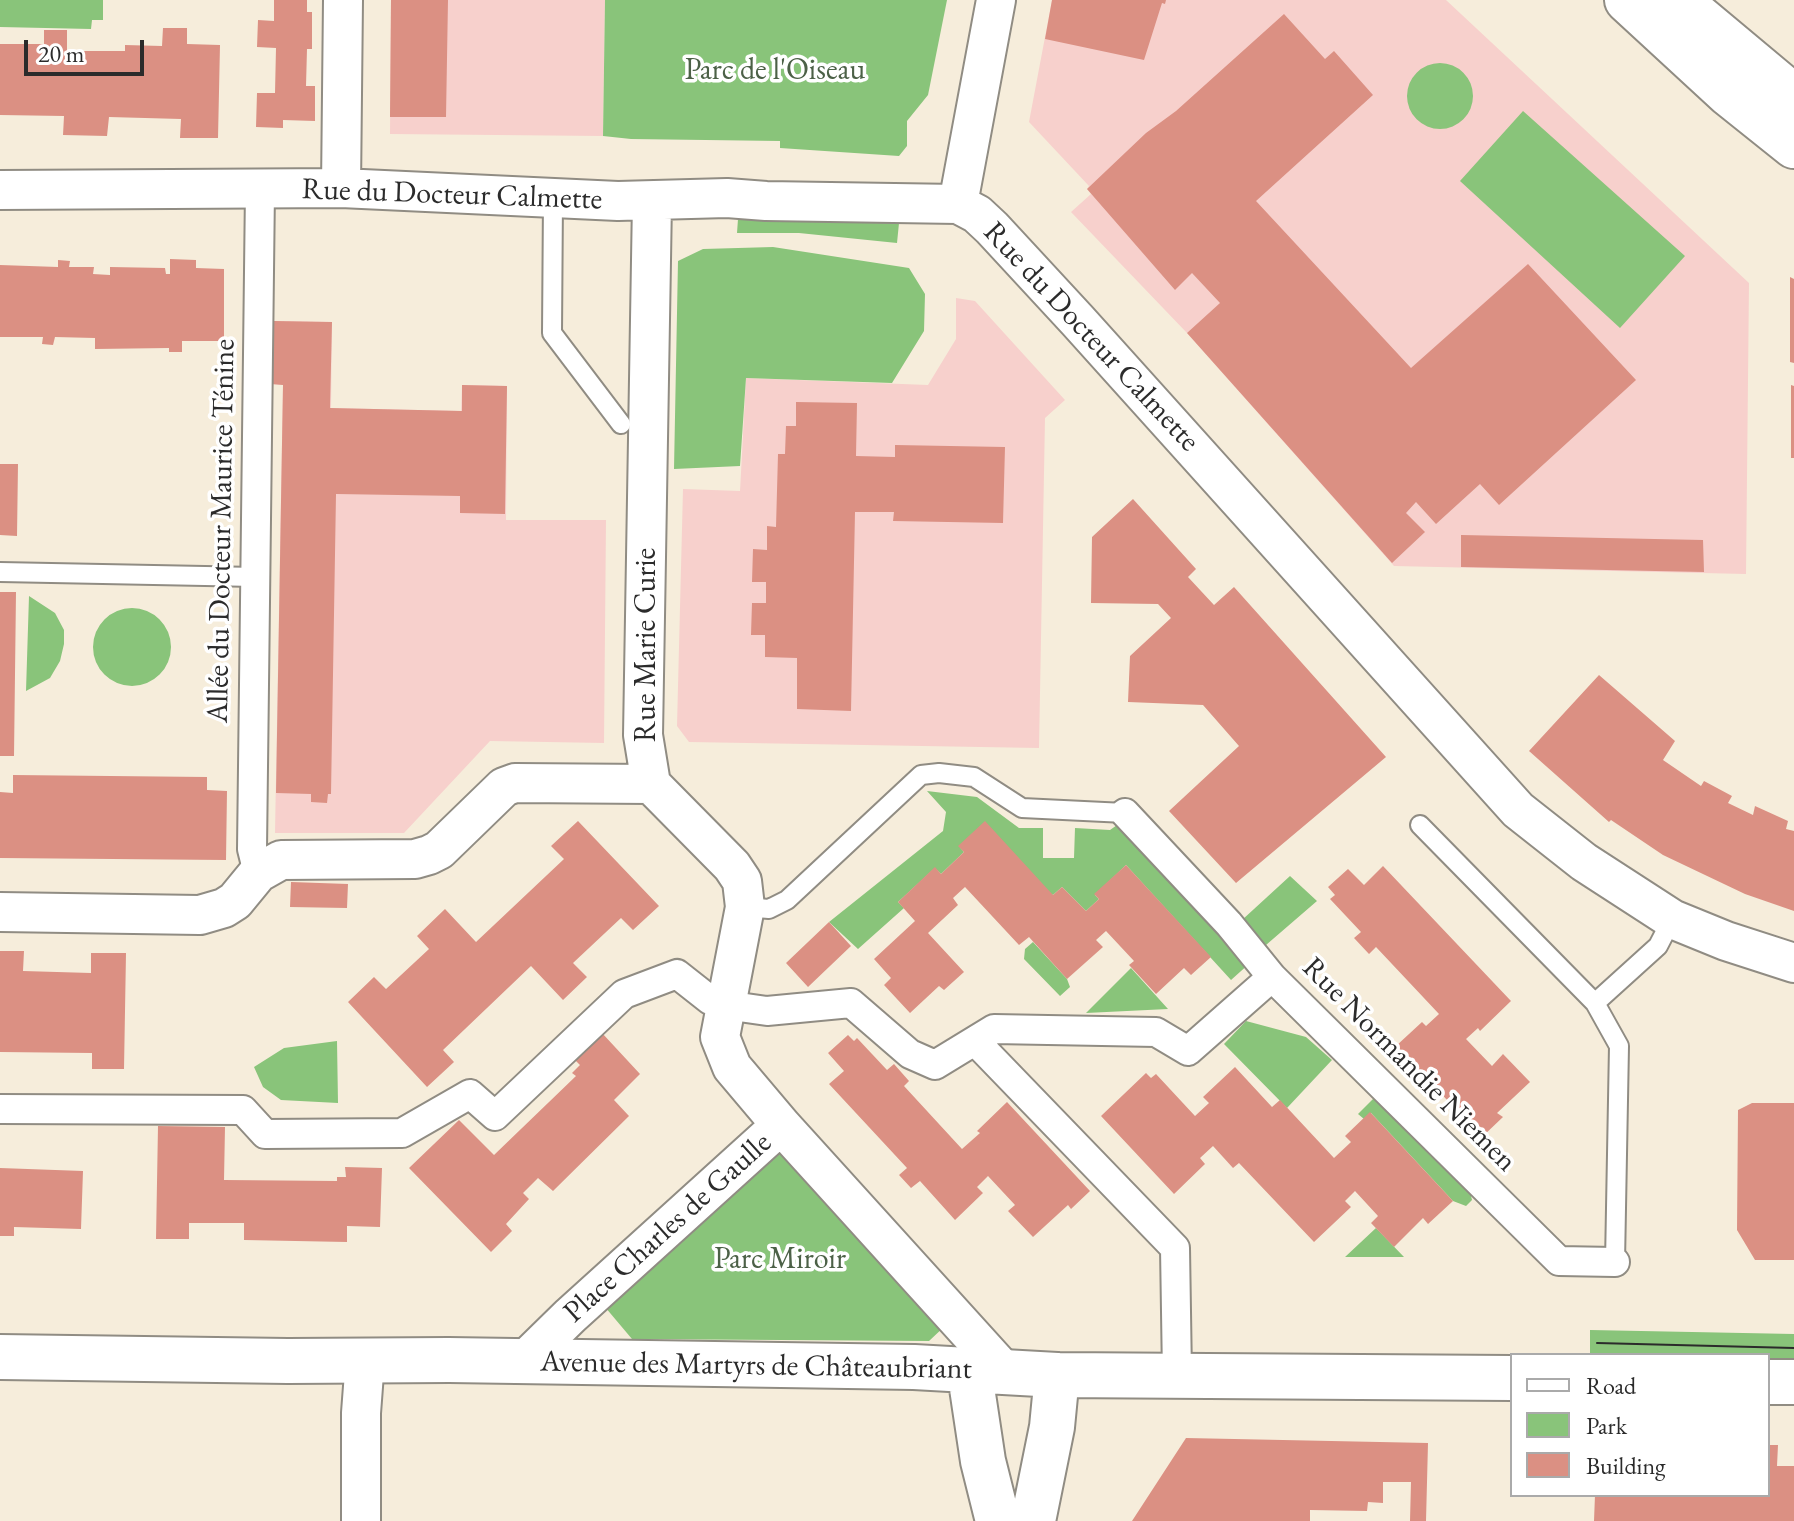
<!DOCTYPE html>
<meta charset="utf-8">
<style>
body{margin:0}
#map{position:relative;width:1794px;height:1521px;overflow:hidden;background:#f6eddb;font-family:"EB Garamond",serif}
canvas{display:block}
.legend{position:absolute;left:1510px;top:1353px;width:260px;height:144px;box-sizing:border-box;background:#fff;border:2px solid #aaa;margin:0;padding:10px 14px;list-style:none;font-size:24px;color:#2b2b2b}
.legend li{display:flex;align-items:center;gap:16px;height:40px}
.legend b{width:40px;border:2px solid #aaa}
.scale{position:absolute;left:24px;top:40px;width:120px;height:36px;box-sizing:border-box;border:4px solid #2b2b2b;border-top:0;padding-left:10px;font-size:24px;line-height:28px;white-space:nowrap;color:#2b2b2b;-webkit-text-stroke:6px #fff;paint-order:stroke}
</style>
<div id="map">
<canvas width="1794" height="1521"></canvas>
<ul class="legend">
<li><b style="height:10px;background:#fff"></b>Road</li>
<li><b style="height:22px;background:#89c47a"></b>Park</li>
<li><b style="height:22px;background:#db9083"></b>Building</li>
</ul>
<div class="scale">20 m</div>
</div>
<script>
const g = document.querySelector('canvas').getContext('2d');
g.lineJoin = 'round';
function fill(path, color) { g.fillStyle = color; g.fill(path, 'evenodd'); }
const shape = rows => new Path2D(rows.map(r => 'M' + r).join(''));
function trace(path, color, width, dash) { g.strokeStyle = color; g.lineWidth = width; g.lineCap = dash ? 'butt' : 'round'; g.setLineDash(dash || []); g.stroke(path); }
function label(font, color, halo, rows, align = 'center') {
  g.font = font + ' "EB Garamond",serif'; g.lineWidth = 7; g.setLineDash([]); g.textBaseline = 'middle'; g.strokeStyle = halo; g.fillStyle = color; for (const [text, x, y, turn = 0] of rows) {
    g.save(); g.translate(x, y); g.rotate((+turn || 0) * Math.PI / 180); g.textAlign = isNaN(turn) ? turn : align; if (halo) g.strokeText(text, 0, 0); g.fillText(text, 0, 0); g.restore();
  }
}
const built = shape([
 [391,0,605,0,603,136,390,134],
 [1052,0,1446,0,1749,283,1746,574,1394,566,1187,333,1071,212,1091,194,1087,189,1089,186,1029,122],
 [956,298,975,301,1065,400,1045,418,1039,748,689,742,677,726,683,489,740,491,746,378,928,385,956,339],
 [274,321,332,322,331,408,461,411,462,385,507,386,506,520,606,520,604,743,490,741,404,833,275,833,283,385,271,384]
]);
const green = shape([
 [0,0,103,0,103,20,92,20,91,29,0,27],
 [605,0,947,0,928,95,907,121,907,146,899,156,780,148,780,141,631,139,603,136],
 '1407 96a33 33 0 1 1 66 0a33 33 0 1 1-66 0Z',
 [1523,111,1685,256,1620,328,1460,181],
 [738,219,899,223,897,243,799,233,737,233],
 [773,247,909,268,925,294,924,331,892,383,746,378,740,466,674,469,678,261,703,249],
 [29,596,55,613,64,630,64,644,60,661,50,678,26,691],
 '93 647a39 39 0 1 1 78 0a39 39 0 1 1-78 0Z',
 [927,791,977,797,1019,828,1043,828,1043,858,1074,858,1075,828,1110,830,1120,823,1250,963,1231,980,1126,865,1095,895,1099,899,1086,911,1062,887,1053,895,959,846,964,852,941,874,935,868,898,902,904,908,858,949,829,922,943,831,946,812],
 [1290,876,1317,901,1266,945,1242,920],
 [1033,942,1067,979,1070,987,1060,996,1024,959,1025,949],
 [1131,968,1168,1009,1086,1013],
 [1246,1021,1306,1037,1332,1060,1287,1108,1224,1044],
 [337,1041,338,1103,281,1100,263,1087,254,1067,284,1048],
 [1375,1097,1469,1187,1472,1200,1466,1206,1453,1201,1371,1113,1364,1119,1358,1114],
 [785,1146,945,1326,929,1341,632,1339,605,1307],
 [1376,1228,1404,1257,1345,1257],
 [1590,1330,1794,1334,1794,1365,1768,1364,1768,1355,1590,1355]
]);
const building = shape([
 [274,0,307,0,307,12,312,12,312,49,307,49,306,86,315,86,315,121,283,120,283,128,256,127,257,93,275,93,276,48,257,47,258,20,274,21],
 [391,0,448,0,446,117,390,117],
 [1052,0,1166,0,1165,4,1162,3,1144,60,1045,39],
 [1284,14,1325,59,1334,51,1373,95,1256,201,1411,368,1528,264,1636,380,1499,505,1480,484,1436,524,1416,502,1406,513,1425,532,1392,563,1187,333,1220,303,1192,273,1175,290,1087,189,1146,133,1176,111],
 [163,28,187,28,187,44,220,45,218,138,180,138,181,119,109,117,107,136,63,135,64,116,0,115,0,44,44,44,44,30,67,30,67,51,125,51,125,45,162,46],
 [170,259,196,260,196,268,224,269,224,341,182,341,182,352,169,352,169,348,95,349,95,338,55,337,53,345,42,344,43,337,0,337,0,265,58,267,58,260,70,261,69,267,94,267,93,274,110,275,110,267,165,268,166,274,170,274],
 [1790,277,1794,279,1794,363,1790,362],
 [274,321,332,322,330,408,462,411,462,385,507,386,505,514,460,513,460,496,336,494,331,794,328,794,327,803,311,802,311,794,276,793,283,385,271,384],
 [1791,385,1794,386,1794,458,1791,458],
 [796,402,857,403,856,456,895,457,895,445,1005,447,1003,523,893,521,894,512,855,512,851,711,797,709,797,658,765,657,765,635,751,635,752,603,766,603,766,582,752,582,753,549,767,550,767,526,776,527,778,454,785,454,786,426,796,426],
 [0,464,18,464,17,536,0,535],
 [1133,499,1196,569,1188,577,1214,605,1234,587,1386,757,1236,883,1169,811,1239,746,1203,705,1128,702,1130,656,1171,618,1158,604,1091,603,1092,537],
 [1461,535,1703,540,1704,572,1461,567],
 [0,592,16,592,14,756,0,756],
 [1599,675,1675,741,1663,760,1701,786,1704,781,1732,796,1728,803,1753,815,1755,806,1788,821,1786,829,1794,831,1794,911,1745,894,1663,855,1611,820,1609,822,1529,751],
 [13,775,207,777,207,790,227,791,226,860,0,858,0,792,13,793],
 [578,821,659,906,633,930,621,918,573,963,587,977,563,1000,531,966,443,1050,454,1062,427,1087,348,1002,374,977,386,989,429,949,417,936,445,909,476,942,564,859,551,846],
 [985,821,1053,895,1062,887,1086,911,1099,899,1094,894,1126,865,1211,957,1191,975,1184,968,1156,994,1129,965,1134,961,1106,931,1096,940,1103,947,1067,979,1029,937,1019,945,965,887,953,898,958,905,928,933,964,972,944,990,939,986,910,1013,884,985,891,978,874,959,915,921,898,902,935,867,941,874,964,852,958,846],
 [1383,866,1511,1001,1480,1031,1478,1028,1466,1039,1492,1066,1503,1054,1530,1082,1497,1113,1503,1117,1482,1137,1396,1046,1422,1022,1426,1026,1439,1014,1376,947,1369,954,1354,938,1361,932,1330,899,1335,895,1328,887,1348,869,1364,885],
 [291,882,348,884,347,908,290,907],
 [829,922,851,946,808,987,786,963],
 [0,951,24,951,23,971,91,973,91,953,126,953,124,1069,92,1069,92,1053,0,1052],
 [602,1033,640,1074,614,1100,629,1116,553,1191,538,1178,523,1193,529,1199,506,1224,512,1231,491,1252,409,1168,459,1120,494,1155,576,1076,572,1073,580,1065,574,1059],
 [848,1035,854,1041,857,1038,887,1070,894,1064,909,1081,904,1086,962,1149,980,1133,977,1131,1007,1102,1090,1191,1071,1209,1068,1205,1033,1237,1008,1211,1015,1205,988,1176,977,1187,983,1193,955,1220,920,1181,911,1188,899,1175,907,1168,829,1084,844,1071,828,1053],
 [1235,1067,1272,1107,1280,1100,1334,1158,1351,1142,1345,1136,1370,1112,1453,1201,1428,1224,1423,1218,1394,1247,1371,1223,1378,1216,1355,1191,1345,1201,1351,1207,1314,1242,1239,1163,1233,1168,1213,1146,1200,1158,1205,1164,1174,1194,1101,1116,1146,1073,1151,1078,1156,1074,1195,1116,1209,1103,1203,1097],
 [1752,1103,1794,1103,1794,1260,1755,1260,1737,1230,1738,1110],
 [158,1126,225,1127,224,1180,337,1181,337,1177,346,1177,345,1167,382,1168,380,1227,347,1226,347,1242,244,1240,244,1223,189,1223,189,1239,156,1239],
 [0,1168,83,1171,81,1229,14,1227,14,1236,0,1236],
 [1186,1438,1428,1443,1426,1521,1410,1521,1411,1482,1383,1482,1383,1503,1368,1502,1367,1511,1310,1510,1310,1521,1132,1521],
 [1768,1445,1778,1445,1777,1466,1794,1466,1794,1521,1594,1521,1595,1495,1768,1495]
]);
const service = shape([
 [553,199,552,333,621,424],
 [0,572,256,577],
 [1420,825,1595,1003,1619,1046,1615,1262],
 [745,907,769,909,787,900,921,775,939,773,974,777,1022,808,1125,813],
 [1595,1003,1658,946,1672,919]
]);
const pedestrian = shape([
 [1125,813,1229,924,1272,977],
 [258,873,252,849,260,189],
 [975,1041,1175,1248,1177,1375],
 [0,1109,243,1110,265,1134,402,1133,470,1094,495,1116,624,994,677,974,710,1000,725,1005,767,1011,851,1003,910,1054,935,1065,994,1029,1156,1032,1188,1051,1272,977,1559,1261,1615,1262]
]);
const minor = shape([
 [341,188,343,0],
 [0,190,341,188,618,201,727,198,766,201,958,204,977,214,992,228,1078,321,1518,810,1584,862,1672,919,1726,941,1794,963],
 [652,201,643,735,651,784,732,866,742,881,745,907,720,1037,732,1067,781,1125],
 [958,204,996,0],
 [0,912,200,915,224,908,235,901,258,873,281,860,415,859,429,855,439,850,504,787,515,783,651,784],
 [523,1362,570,1316,781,1125,1004,1371],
 [361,1521,361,1413,365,1360]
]);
const tertiary = shape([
 [0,1357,288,1361,449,1360,914,1367,1057,1375,1512,1378],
 [969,1368,983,1461,998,1521],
 [1768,1382,1794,1382],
 [1033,1521,1052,1427,1057,1375]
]);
const primary = shape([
 [1627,0,1729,94,1794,146],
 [1678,0,1794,97]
]);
const tram = shape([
 [1597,1343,1794,1348]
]);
const parkNames = [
 ["Parc de l'Oiseau",775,71],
 ["Parc Miroir",780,1260]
];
const streetNames = [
 ["Rue du Docteur Calmette",452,195,2],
 ["Rue du Docteur Calmette",1091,337,47],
 ["Allée du Docteur Maurice Ténine",222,531,-89],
 ["Rue Marie Curie",647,645,-90],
 ["Rue Normandie Niemen",1409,1065,45],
 ["Place Charles de Gaulle",668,1228,-42],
 ["Avenue des Martyrs de Châteaubriant",756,1366,1]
];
fill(built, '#f7d0cc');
fill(green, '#89c47a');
fill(building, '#db9083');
trace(service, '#908c83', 22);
trace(pedestrian, '#908c83', 32);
trace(minor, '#908c83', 42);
trace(tertiary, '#908c83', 48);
trace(primary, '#908c83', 48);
trace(service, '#fff', 18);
trace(pedestrian, '#fff', 28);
trace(minor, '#fff', 38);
trace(tertiary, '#fff', 44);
trace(primary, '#fff', 44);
trace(tram, '#2b2b2b', 2);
label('30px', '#4c6147', '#fff', parkNames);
label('30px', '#2b2b2b', '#fff', streetNames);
</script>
